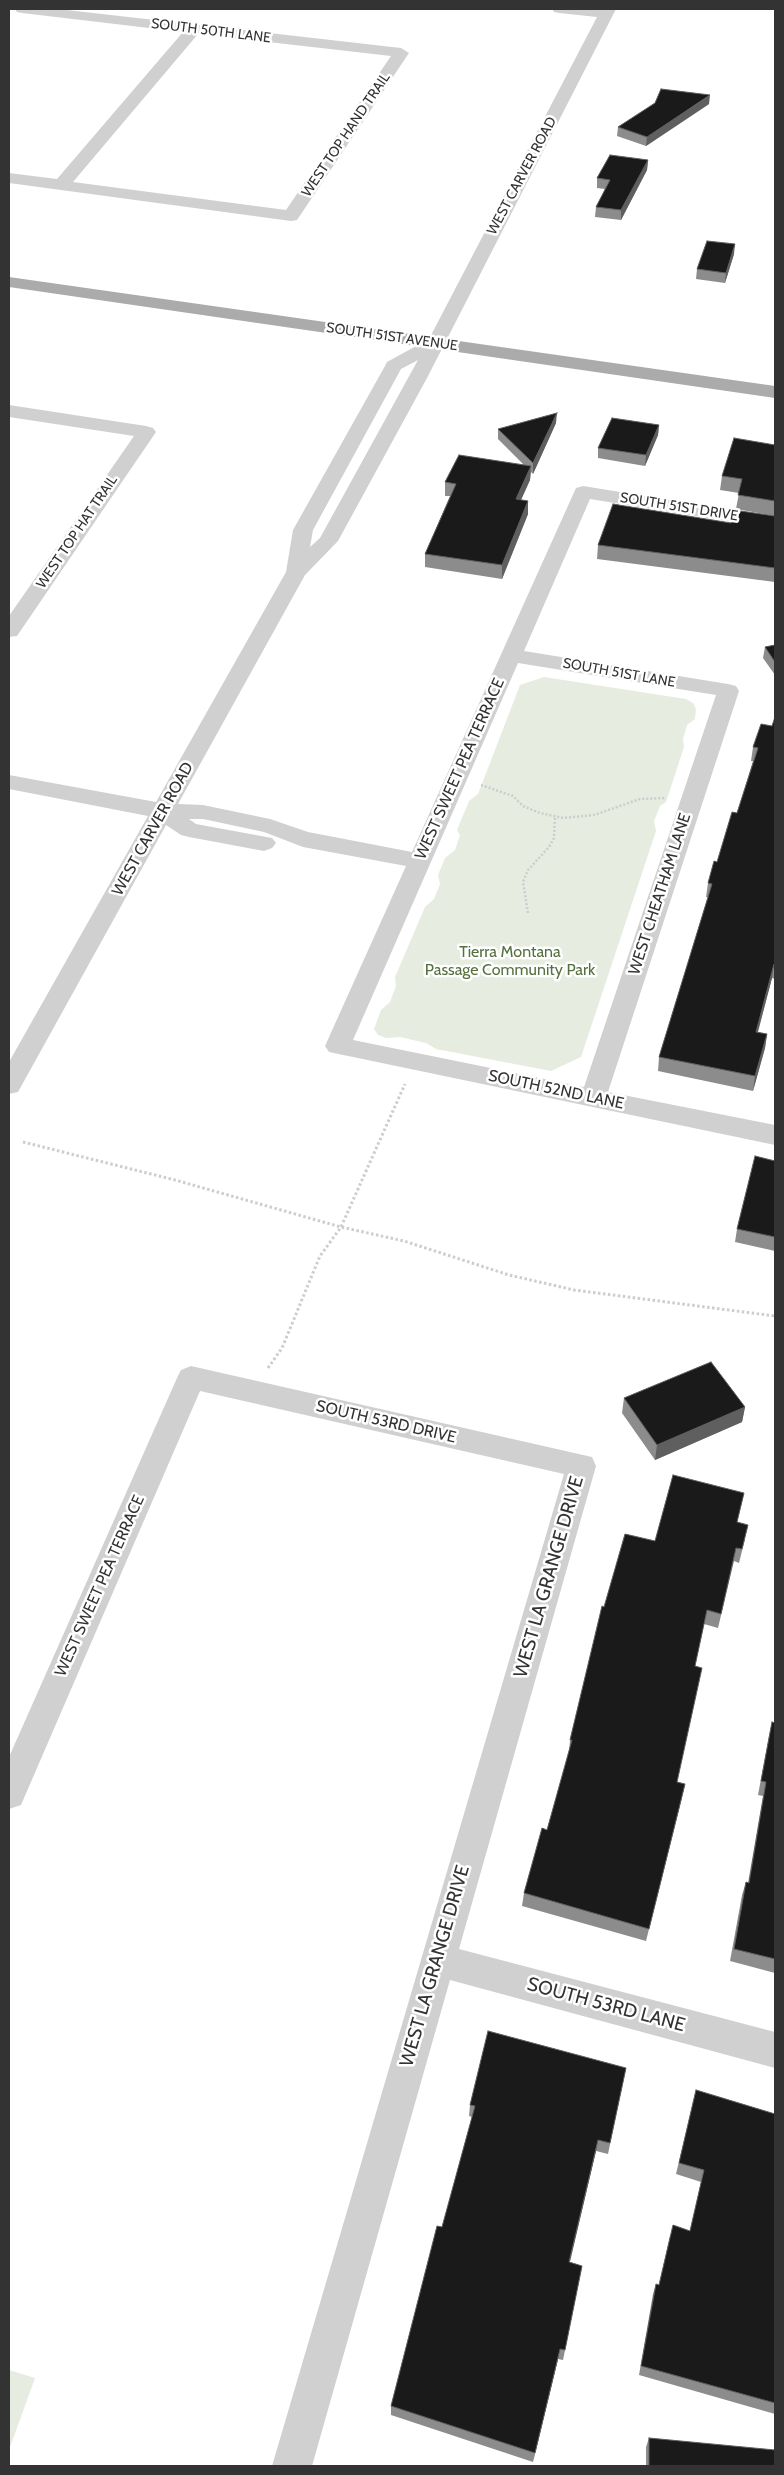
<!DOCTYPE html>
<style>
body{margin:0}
#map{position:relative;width:784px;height:2475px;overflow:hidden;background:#fff;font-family:Cabin,sans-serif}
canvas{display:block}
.frame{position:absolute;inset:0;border:10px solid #333;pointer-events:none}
</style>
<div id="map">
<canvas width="784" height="2475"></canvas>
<div class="frame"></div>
</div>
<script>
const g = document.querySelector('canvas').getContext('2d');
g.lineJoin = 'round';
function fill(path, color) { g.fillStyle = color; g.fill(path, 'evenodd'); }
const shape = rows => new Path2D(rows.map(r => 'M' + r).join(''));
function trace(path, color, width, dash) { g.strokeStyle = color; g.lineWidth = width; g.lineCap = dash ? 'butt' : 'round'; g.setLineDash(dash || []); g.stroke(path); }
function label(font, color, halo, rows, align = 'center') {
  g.font = font + ' Cabin,sans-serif'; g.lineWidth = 5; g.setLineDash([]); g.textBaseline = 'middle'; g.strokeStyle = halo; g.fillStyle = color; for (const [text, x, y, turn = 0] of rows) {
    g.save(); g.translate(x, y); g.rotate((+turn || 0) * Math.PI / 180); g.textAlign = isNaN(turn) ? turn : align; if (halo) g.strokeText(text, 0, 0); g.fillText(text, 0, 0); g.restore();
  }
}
const green = shape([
 [544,677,686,699,693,703,696,709,695,719,687,725,683,739,684,747,666,802,660,806,654,821,656,831,581,1057,551,1071,436,1049,426,1043,400,1037,386,1038,378,1035,374,1029,381,1010,390,1002,396,986,395,977,425,907,434,899,440,884,438,875,445,858,455,850,460,835,457,830,469,801,478,794,520,685],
 [9,2370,35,2378,9,2450]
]);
const pathFar1 = shape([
 [481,785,513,796,523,806,540,813,563,818,594,815,640,799,666,798],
 [528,913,523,882,528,870,549,847,554,838,555,816]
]);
const path = shape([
 [23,1142,175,1180,341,1227,404,1241,509,1275,574,1290,775,1316],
 [268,1368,282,1348,320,1256,341,1227,405,1084]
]);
const minor = shape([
 [15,9,58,9,401,48,409,53,297,220,291,221,9,183,9,173,57,179,183,32,22,13,17,12,15,9],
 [198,34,391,56,286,210,73,182,198,34],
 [552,9,616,9,427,378,338,541,305,575,178,804,203,805,270,819,308,832,412,852,576,488,583,486,775,517,775,529,590,499,524,651,728,684,736,686,739,691,608,1092,775,1125,775,1145,329,1052,325,1046,406,866,303,847,264,832,203,819,189,819,196,824,272,838,276,843,272,848,264,851,189,837,181,835,166,825,18,1092,9,1094,9,1062,148,816,9,789,9,775,156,802,286,572,293,530,385,366,387,362,429,339,597,17,559,13,554,12,552,9],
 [418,360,320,538,310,547,313,530,401,369,418,360],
 [518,663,716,695,584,1087,353,1040,518,663],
 [9,405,146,426,153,428,156,432,17,636,9,637,9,616,134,436,9,417,9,405],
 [191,1366,592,1457,596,1466,459,1949,775,2032,775,2068,450,1980,312,2466,272,2466,564,1474,200,1391,21,1805,9,1809,9,1757,177,1378,181,1370,191,1366]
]);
const major = shape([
 [9,277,775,386,775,398,9,287,9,277]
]);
const wall = shape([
 [709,104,646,146,617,136,618,127],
 [648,160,647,170,621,220,595,217,596,207,605,189,597,188,597,178],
 [734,254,725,283,696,279,697,269],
 [556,423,533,474,531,472,530,480,521,500,528,501,528,514,502,579,425,567,425,554,450,496,445,496,445,482,524,465,498,439,498,429],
 [659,425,658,435,645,466,598,458,598,448],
 [775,445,775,516,736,509,739,493,720,490,722,476],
 [775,516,775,582,597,559,598,545],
 [775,645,775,675,763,658,765,647],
 [775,717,775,979,772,978,758,1032,767,1034,765,1048,753,1091,658,1071,659,1057,708,897,706,897,708,883,717,862,737,813,753,761,751,761,753,747,772,726],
 [775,1161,775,1251,735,1242,737,1229],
 [624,1398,745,1407,742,1422,655,1460,622,1413],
 [744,1493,737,1522,745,1539,739,1563,734,1561,718,1628,704,1624,695,1666,677,1782,682,1797,646,1941,522,1906,524,1893,547,1830,569,1753,570,1740,604,1607,655,1541],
 [772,1722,775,1723,775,1973,730,1961,742,1895,746,1882,748,1883,763,1796,758,1795,769,1736],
 [626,2068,608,2154,596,2151,570,2262,582,2266,563,2360,558,2359,533,2462,391,2415,391,2406,442,2227,472,2117,469,2116,470,2105],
 [696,2090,775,2114,775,2414,639,2375,653,2294,656,2284,659,2285,670,2236,690,2231,701,2182,676,2174],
 [649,2438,775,2466,646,2466,646,2447]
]);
const shadedWall = shape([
 [710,95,709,104,646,146,647,137],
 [648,160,647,170,621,220,621,210],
 [735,244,734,254,725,283,726,273],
 [557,413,556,423,533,474,533,463],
 [659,425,658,435,645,466,646,455],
 [531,466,530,480,515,513,516,499],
 [528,501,528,514,502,579,502,565],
 [774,964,772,978,754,1046,756,1032],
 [767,1034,765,1048,753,1091,755,1076],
 [745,1407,742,1422,655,1460,657,1445],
 [685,1784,682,1797,646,1941,649,1929],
 [598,2140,596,2151,567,2273,569,2262],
 [560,2349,558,2359,533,2462,535,2453]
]);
const building = shape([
 [661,89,710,95,647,137,618,127,655,103,661,89],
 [610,155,648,160,621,210,596,207,610,180,597,178,610,155],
 [707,241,735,244,726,273,697,269,707,241],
 [557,413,533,463,498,429,557,413],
 [612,418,659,425,646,455,598,448,612,418],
 [734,438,775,445,775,501,738,495,742,479,722,476,734,438],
 [459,455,531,466,516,499,528,501,502,565,425,554,456,484,445,482,459,455],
 [613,504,731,523,734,510,775,516,775,568,598,545,613,504],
 [775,645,775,662,765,647,775,645],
 [775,717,775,964,774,964,756,1032,767,1034,755,1076,659,1057,712,884,708,883,714,861,717,862,732,812,737,813,758,748,753,747,761,724,772,726,775,717],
 [755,1156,775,1161,775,1237,737,1229,755,1156],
 [711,1362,745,1407,657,1445,624,1398,711,1362],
 [673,1475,744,1493,737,1522,748,1525,742,1549,736,1548,721,1614,707,1610,695,1666,702,1668,677,1782,685,1784,649,1929,524,1893,542,1828,547,1830,572,1740,570,1740,602,1606,604,1607,625,1534,655,1541,673,1475],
 [772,1722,775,1723,775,1959,734,1949,746,1882,749,1883,766,1782,761,1781,772,1722],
 [488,2031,626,2068,610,2143,598,2140,569,2262,582,2266,565,2350,560,2349,535,2453,391,2406,437,2226,442,2227,475,2106,470,2105,488,2031],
 [696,2090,775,2114,775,2403,641,2366,656,2284,659,2285,673,2225,690,2231,704,2170,679,2163,696,2090],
 [649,2438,775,2450,775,2466,649,2466,649,2438]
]);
const farStreetnames = [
 ["SOUTH 50TH LANE",211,31,7],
 ["WEST TOP HAND TRAIL",346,135,-56],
 ["WEST CARVER ROAD",522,176,-62],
 ["SOUTH 51ST AVENUE",392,337,8],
 ["SOUTH 51ST DRIVE",679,507,9],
 ["WEST TOP HAT TRAIL",77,532,-56],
 ["SOUTH 51ST LANE",619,673,10]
];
const streetNames = [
 ["WEST SWEET PEA TERRACE",460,769,-66],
 ["WEST CARVER ROAD",153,829,-61],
 ["WEST CHEATHAM LANE",660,894,-72],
 ["SOUTH 52ND LANE",556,1090,12],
 ["SOUTH 53RD DRIVE",386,1422,13],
 ["WEST SWEET PEA TERRACE",100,1586,-66]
];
const parkNames = [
 ["Tierra Montana",510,952],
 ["Passage Community Park",510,970]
];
const nearStreetnames = [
 ["WEST LA GRANGE DRIVE",549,1577,-74],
 ["WEST LA GRANGE DRIVE",435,1966,-74],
 ["SOUTH 53RD LANE",606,2005,15]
];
fill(green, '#e6ecdf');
trace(pathFar1, '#cdcdcd', 2.5, [2, 2]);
trace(path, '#cdcdcd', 3, [2.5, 2.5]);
fill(minor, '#d0d0d0');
fill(major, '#ababab');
fill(wall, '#8c8c8c');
fill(shadedWall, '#5f5f5f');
fill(building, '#1a1a1a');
trace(building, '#5f5f5f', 1);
label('14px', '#333', '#fff', farStreetnames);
label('16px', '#333', '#fff', streetNames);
label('16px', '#56703f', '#fff', parkNames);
label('19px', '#333', '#fff', nearStreetnames);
</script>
